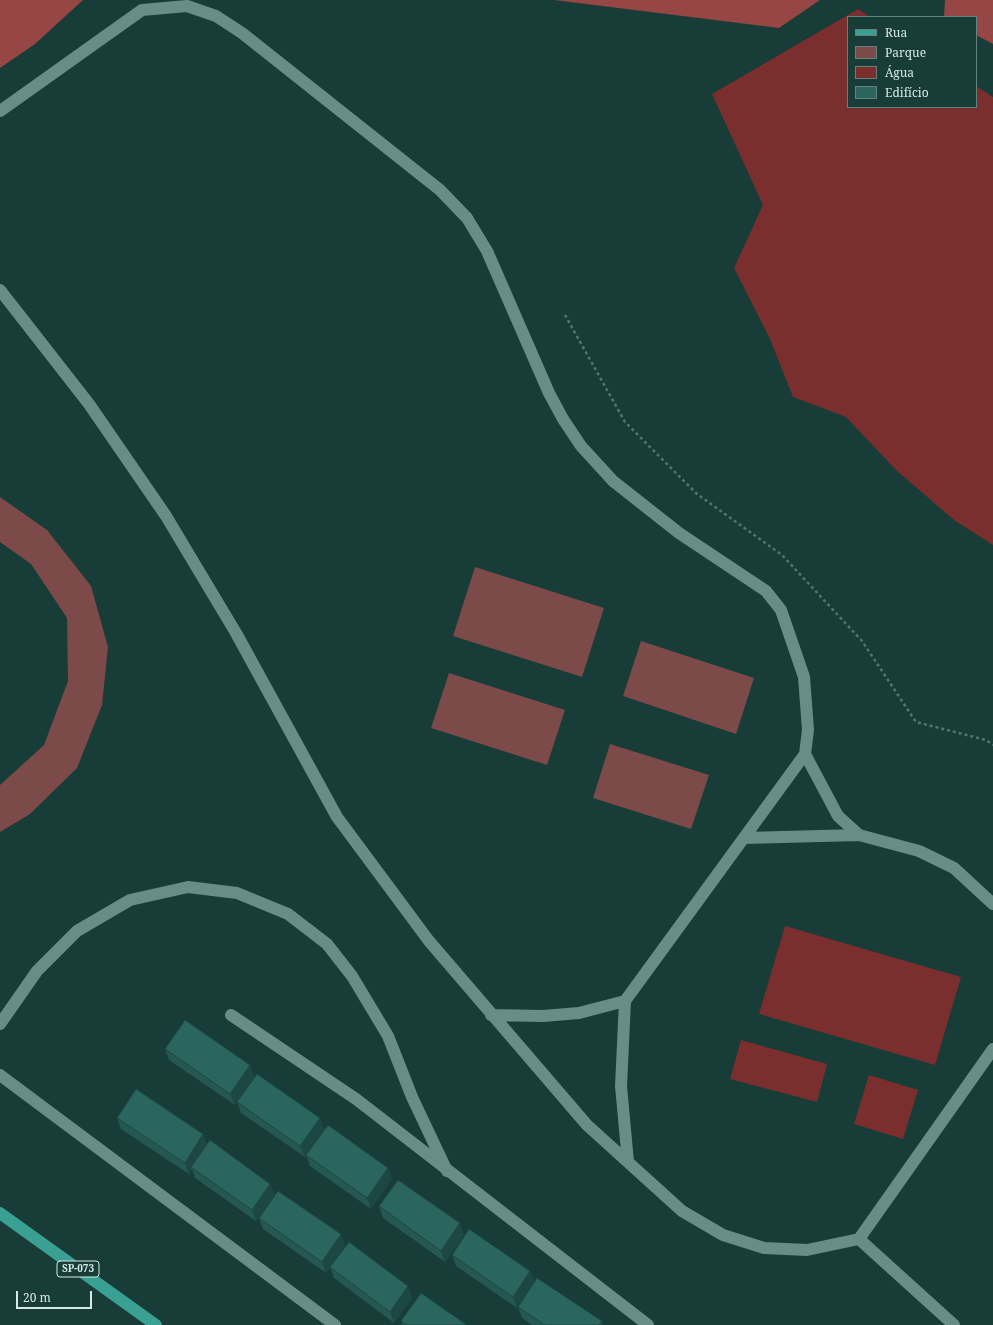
<!DOCTYPE html>
<meta charset="utf-8">
<style>
body{margin:0}
#map{position:relative;width:993px;height:1325px;overflow:hidden;background:#183c37;font-family:"Noto Serif",serif}
canvas{display:block}
.legend{position:absolute;left:847px;top:16px;width:130px;height:92px;box-sizing:border-box;background:#183c37;border:1px solid #64817d;margin:0;padding:5px 7px;list-style:none;font-size:12px;color:#d6e9e5}
.legend li{display:flex;align-items:center;gap:8px;height:20px}
.legend b{width:20px;border:1px solid #64817d}
.scale{position:absolute;left:16px;top:1291px;width:76px;height:18px;box-sizing:border-box;border:2px solid #d6e9e5;border-top:0;padding-left:5px;font-size:12px;line-height:14px;white-space:nowrap;color:#d6e9e5;-webkit-text-stroke:3px #183c37;paint-order:stroke}
</style>
<div id="map">
<canvas width="993" height="1325"></canvas>
<ul class="legend">
<li><b style="height:5px;background:#3aa093"></b>Rua</li>
<li><b style="height:11px;background:#7c4a48"></b>Parque</li>
<li><b style="height:11px;background:#7a2e2e"></b>Água</li>
<li><b style="height:11px;background:#2a665e"></b>Edifício</li>
</ul>
<div class="scale">20 m</div>
</div>
<script>
const g = document.querySelector('canvas').getContext('2d');
g.lineJoin = 'round';
function fill(path, color) { g.fillStyle = color; g.fill(path, 'evenodd'); }
const shape = rows => new Path2D(rows.map(r => 'M' + r).join(''));
function trace(path, color, width, dash) { g.strokeStyle = color; g.lineWidth = width; g.lineCap = dash ? 'butt' : 'round'; g.setLineDash(dash || []); g.stroke(path); }
function label(font, color, halo, rows, align = 'center') {
  g.font = font + ' "Noto Serif",serif'; g.lineWidth = 3.5; g.setLineDash([]); g.textBaseline = 'middle'; g.strokeStyle = halo; g.fillStyle = color; for (const [text, x, y, turn = 0] of rows) {
    g.save(); g.translate(x, y); g.rotate((+turn || 0) * Math.PI / 180); g.textAlign = isNaN(turn) ? turn : align; if (halo) g.strokeText(text, 0, 0); g.fillText(text, 0, 0); g.restore();
  }
}
const green = shape([
 [0,497,47,530,91,586,108,647,102,705,77,768,30,814,0,832,0,785,44,745,68,681,67,618,31,564,0,542],
 [475,567,604,608,582,677,453,636],
 [641,641,754,678,736,734,623,696],
 [449,673,565,710,547,765,431,728],
 [610,744,709,775,691,829,593,798]
]);
const forest = shape([
 [0,0,83,0,35,44,0,68],
 [554,0,820,0,779,28],
 [945,0,993,0,993,44,976,35,976,17,944,17]
]);
const water = shape([
 [858,9,870,17,848,17,848,107,976,107,976,86,993,97,993,545,954,520,896,470,846,417,793,397,770,339,734,268,763,205,712,94],
 [785,926,961,977,935,1065,759,1014],
 [741,1040,827,1064,817,1102,730,1079],
 [869,1075,918,1090,903,1139,854,1124]
]);
const path = shape([
 [565,315,625,422,697,494,782,555,862,641,916,722,986,740,993,745]
]);
const minor = shape([
 [0,111,142,10,187,6,216,16,242,33,440,190,467,218,487,251,549,393,563,419,581,446,613,481,679,533,766,591,781,610,804,677,808,730,805,754,838,816,859,835,919,851,954,868,993,904],
 [0,290,89,404,166,516,236,633,337,817,429,941,587,1125,682,1211,723,1235,764,1248,807,1250,859,1239,954,1325],
 [744,838,859,835],
 [231,1015,356,1099,648,1325],
 [491,1015,543,1016,579,1013,625,1001],
 [0,1024,37,971,77,931,130,900,188,887,237,893,288,914,327,944,352,976,388,1036,412,1097,447,1171],
 [0,1075,335,1325],
 [628,1162,621,1086,625,1001,805,754],
 [859,1239,993,1049]
]);
const major = shape([
 [0,1213,156,1325]
]);
const wall = shape([
 [165,1049,254,1077,235,1105,169,1060],
 [237,1102,324,1129,305,1157,241,1113],
 [117,1118,203,1134,207,1145,270,1184,275,1195,256,1221,195,1178,192,1169,189,1174,121,1129],
 [306,1155,392,1179,371,1209,310,1166],
 [379,1206,464,1235,445,1262,383,1218],
 [259,1218,345,1245,326,1273,263,1229],
 [452,1255,530,1271,534,1282,517,1308,456,1266],
 [330,1267,412,1298,394,1323,334,1278],
 [518,1307,602,1321,603,1325,532,1325,522,1318],
 [401,1321,467,1325,402,1325]
]);
const shadedWall = shape([
 [250,1065,254,1077,235,1105,230,1094],
 [320,1118,324,1129,305,1157,300,1146],
 [203,1134,207,1145,191,1167,192,1169,189,1174,185,1163],
 [388,1168,392,1179,371,1209,367,1198],
 [270,1184,275,1195,256,1221,252,1210],
 [460,1223,464,1235,445,1262,441,1251],
 [341,1234,345,1245,326,1273,322,1262],
 [530,1271,534,1282,517,1308,513,1297],
 [408,1286,412,1298,394,1323,390,1312],
 [602,1321,603,1325,599,1325]
]);
const building = shape([
 [185,1020,250,1065,230,1094,165,1049,185,1020],
 [257,1074,320,1118,300,1146,237,1102,257,1074],
 [136,1089,203,1134,185,1163,117,1118,136,1089],
 [328,1125,388,1168,367,1198,306,1155,328,1125],
 [210,1140,270,1184,252,1210,191,1167,210,1140],
 [398,1180,460,1223,441,1251,379,1206,398,1180],
 [278,1191,341,1234,322,1262,259,1218,278,1191],
 [469,1229,530,1271,513,1297,452,1255,469,1229],
 [349,1242,408,1286,390,1312,330,1267,349,1242],
 [537,1278,602,1321,599,1325,545,1325,518,1307,537,1278],
 [421,1293,467,1325,406,1325,401,1321,421,1293]
]);
const shields = [
 [78,1269,42]
];
const shieldNames = [
 ["SP-073",78,1269]
];
fill(green, '#7c4a48');
fill(forest, '#954645');
fill(water, '#7a2e2e');
trace(path, '#55736f', 2.5, [3, 3]);
trace(minor, '#688d86', 12);
trace(major, '#3aa093', 12);
fill(wall, '#245851');
fill(shadedWall, '#1d4742');
fill(building, '#2a665e');
trace(building, '#1d4742', 1);
for (const [x, y, w] of shields) { const box = new Path2D(); box.roundRect(x - w / 2, y - 8, w, 16, 3); g.fillStyle = '#183c37'; g.fill(box); trace(box, '#d6e9e5', 1); }
label('bold 10px', '#d6e9e5', null, shieldNames);
</script>
